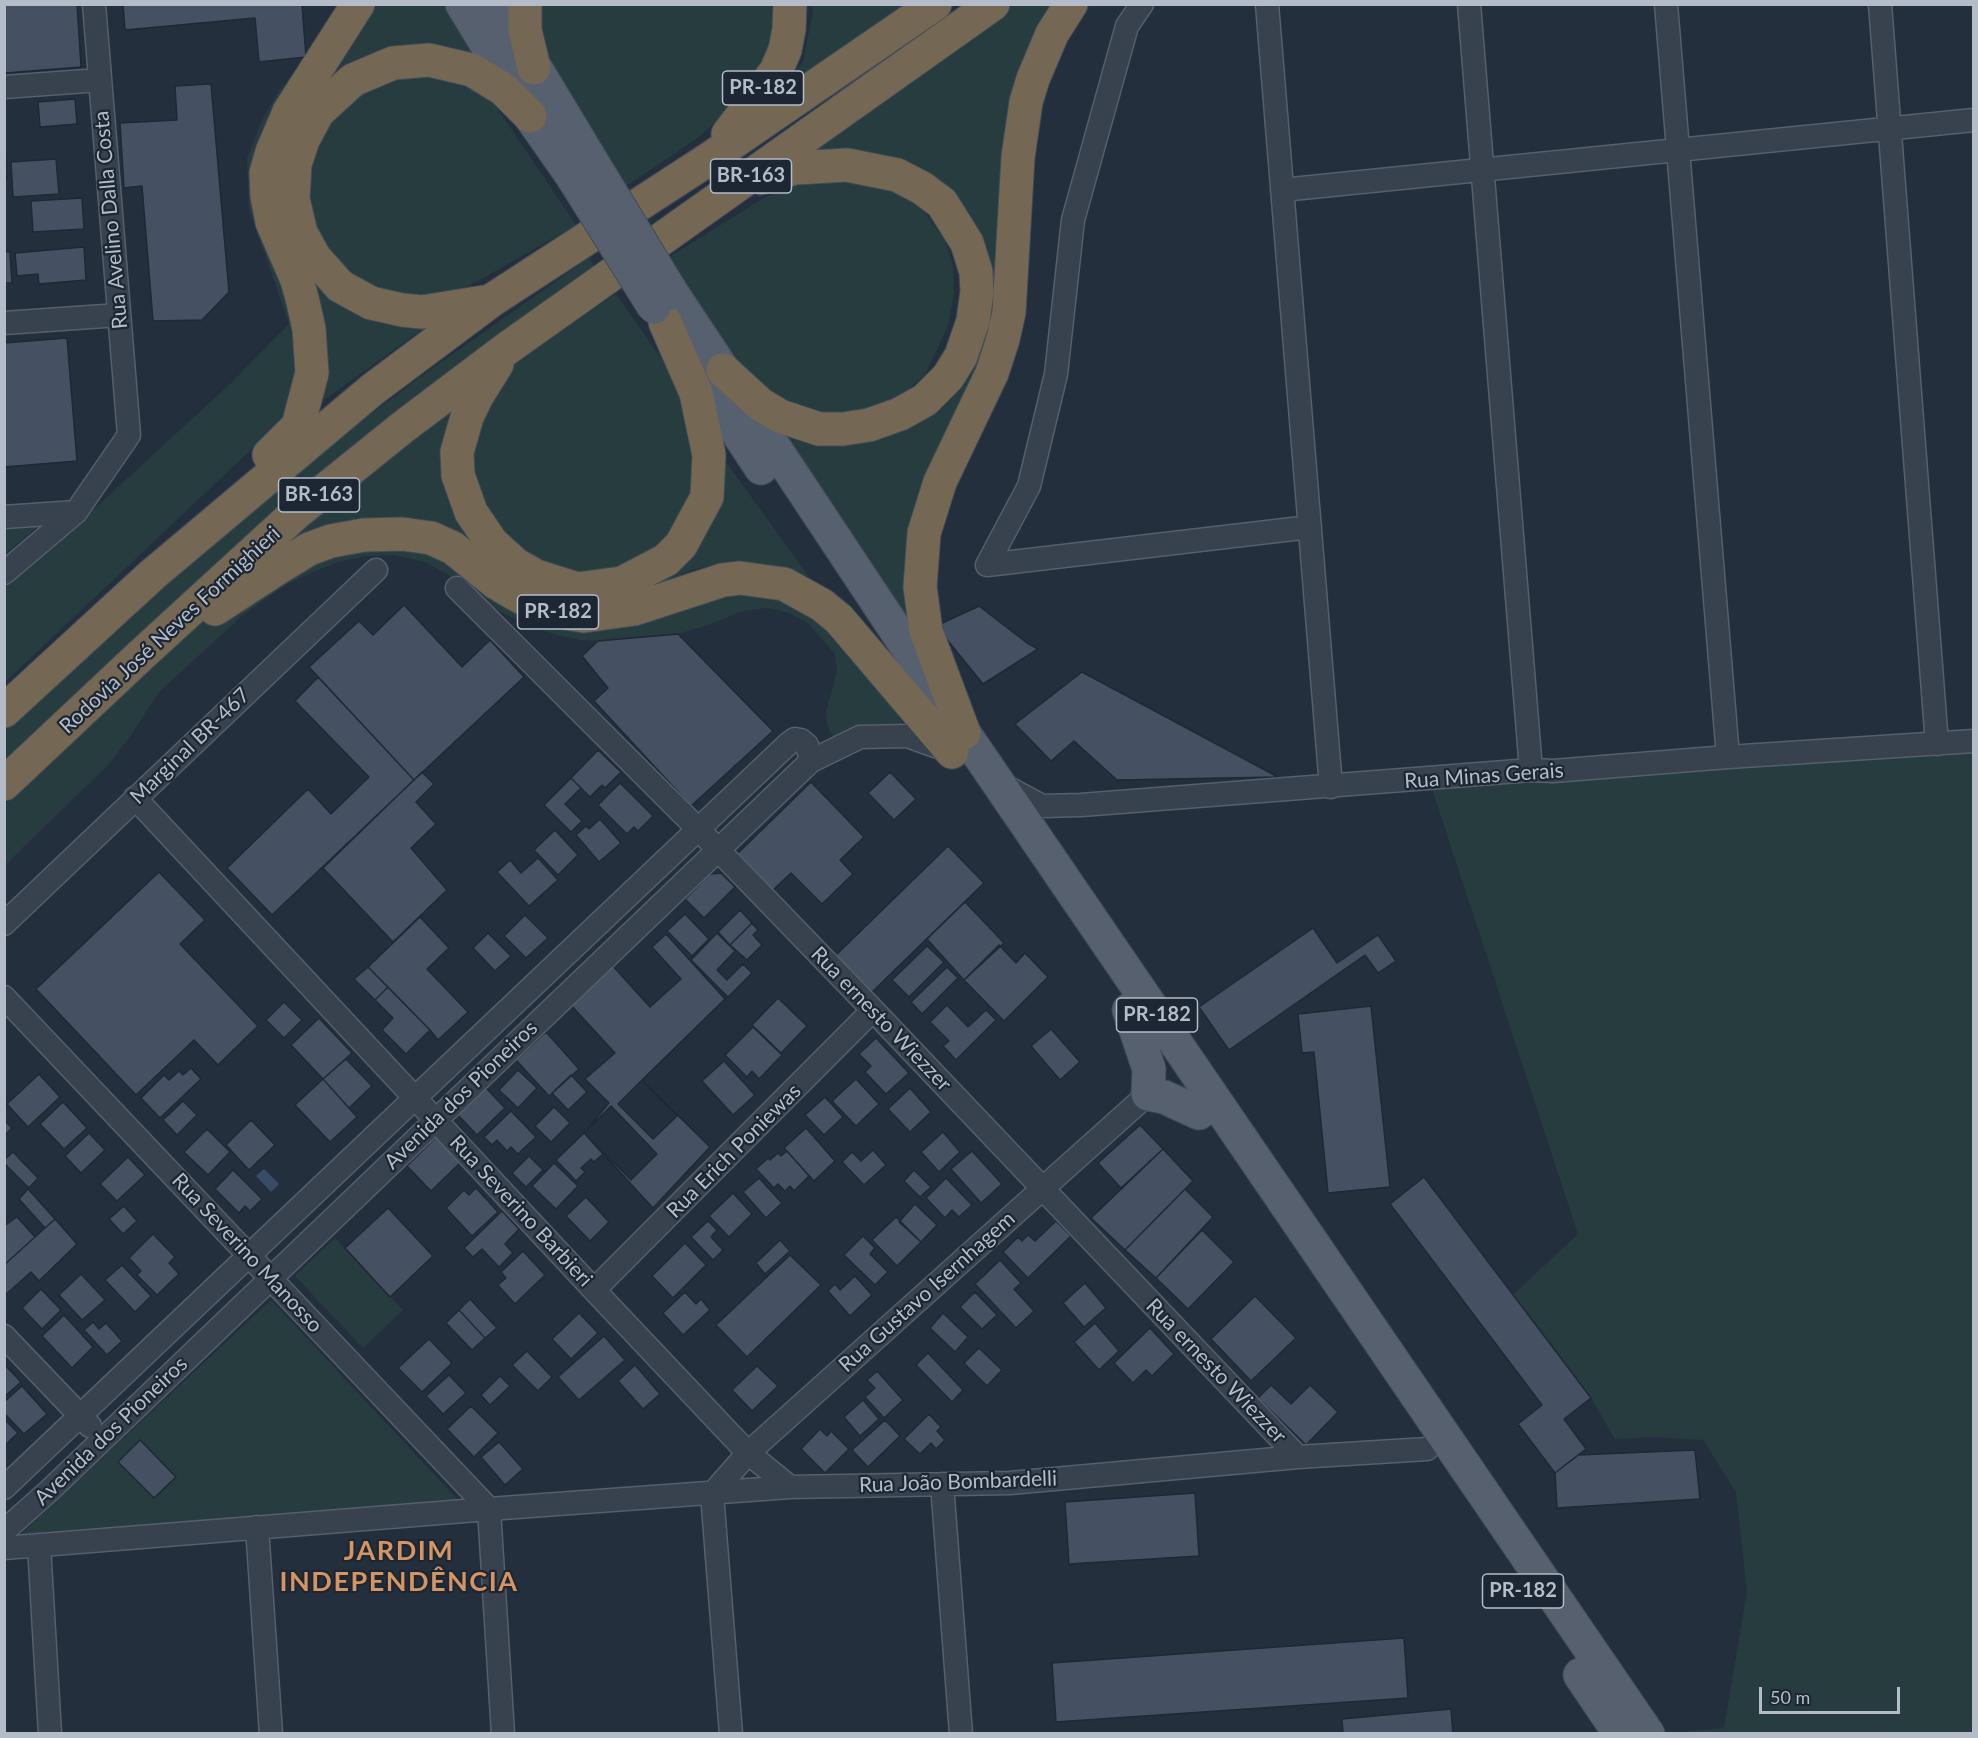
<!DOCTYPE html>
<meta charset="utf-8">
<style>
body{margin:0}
#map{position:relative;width:1978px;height:1738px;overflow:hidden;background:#242f3e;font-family:Lato,sans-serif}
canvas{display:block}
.frame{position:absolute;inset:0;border:6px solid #b4bcc9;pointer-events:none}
.scale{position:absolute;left:1759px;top:1687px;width:141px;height:27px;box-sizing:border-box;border:3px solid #b4bcc9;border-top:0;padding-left:8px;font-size:18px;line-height:21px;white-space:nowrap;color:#b4bcc9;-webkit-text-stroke:4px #1d2633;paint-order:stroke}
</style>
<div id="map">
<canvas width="1978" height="1738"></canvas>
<div class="frame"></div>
<div class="scale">50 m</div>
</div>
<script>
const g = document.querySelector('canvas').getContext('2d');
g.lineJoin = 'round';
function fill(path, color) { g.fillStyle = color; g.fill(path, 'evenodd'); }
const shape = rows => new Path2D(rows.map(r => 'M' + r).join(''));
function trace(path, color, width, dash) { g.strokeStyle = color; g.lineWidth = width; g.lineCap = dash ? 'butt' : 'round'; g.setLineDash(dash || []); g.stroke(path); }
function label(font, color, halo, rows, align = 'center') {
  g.font = font + ' Lato,sans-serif'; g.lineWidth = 4.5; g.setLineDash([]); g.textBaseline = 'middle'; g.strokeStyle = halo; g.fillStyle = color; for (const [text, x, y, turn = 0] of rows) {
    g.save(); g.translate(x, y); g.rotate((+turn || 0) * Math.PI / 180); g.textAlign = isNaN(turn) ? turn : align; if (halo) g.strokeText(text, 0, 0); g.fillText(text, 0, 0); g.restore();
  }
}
const green = shape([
 [369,5,449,5,487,69,464,59,438,53,413,52,392,55,364,64,336,81,314,103,299,126,286,154,284,183,287,215,297,244,312,267,327,288,370,314,434,321,310,410,320,375,320,324,309,294,282,235,276,215,273,185,277,153,292,123,342,54,363,21],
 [538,5,778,5,776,33,761,68,728,110,699,137,622,189,547,69],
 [812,5,918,5,761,110,803,62,813,11],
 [997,5,1069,5,1049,32,1009,282,922,533,959,722,760,406,798,427,926,402,977,271,899,174,763,176],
 [301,65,285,109,301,315,293,402,274,428,5,682,5,587,81,521,229,385,289,324,249,209,247,159,262,120,278,92],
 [444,73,489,96,576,225,471,285,440,298,403,298,344,274,312,227,306,199,309,165,334,109,379,79],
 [871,179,917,202,945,240,953,265,954,293,948,326,925,375,901,395,878,408,850,417,800,417,742,378,664,260,761,200,801,180],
 [590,257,595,269,5,766,5,724,206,548,342,436,423,375],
 [616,294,665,364,686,408,698,486,672,539,621,571,571,577,510,548,474,486,470,458,483,405,499,377,541,344],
 [467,389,453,423,447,454,448,474,455,499,471,533,496,562,516,576,542,588,573,597,618,593,664,575,687,558,713,515,722,483,721,455,824,598,792,576,764,566,717,564,691,570,641,593,616,600,574,604,542,596,511,583,463,544,432,528,407,523,377,520,346,524,318,532,269,550],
 [40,525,5,554,5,528],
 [371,541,677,604,767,589,846,640,907,729,862,727,847,730,833,737,827,725,826,712,837,671,835,654,808,623,787,612,767,608,743,611,711,624,678,634,598,641,582,640,557,635,528,625,486,605,459,581,425,562,395,555,367,556,342,561,315,571,287,584,243,615,159,692,131,735,108,765,5,865,5,804,171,643,215,608,264,582],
 [1973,751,1973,1733,1673,1733,1724,1728,1747,1592,1736,1492,1703,1440,1654,1437,1615,1439,1591,1398,1513,1295,1578,1234,1429,780],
 [335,1238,403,1310,363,1348,295,1276],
 [271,1300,460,1502,18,1537]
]);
const water = shape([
 [264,1169,279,1184,271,1192,256,1176]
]);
const building = shape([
 [4,4,77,4,81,67,5,73,4,4],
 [123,4,302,4,306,57,259,62,255,18,125,30,123,4],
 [211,84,229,292,202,320,153,321,142,186,124,188,120,123,177,120,175,86,211,84],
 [75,99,77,124,40,127,38,102,75,99],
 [4,139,7,179,4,179,4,139],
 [56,159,59,194,13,197,11,162,56,159],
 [82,198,84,229,33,232,31,201,82,198],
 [84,247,86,280,39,284,38,274,17,276,15,253,84,247],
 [4,252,10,252,12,283,4,283,4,252],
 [67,338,77,461,4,467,4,343,67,338],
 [404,605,462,667,490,640,524,677,414,780,309,667,359,621,373,635,404,605],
 [979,606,1027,643,1038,649,983,684,936,626,979,606],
 [678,634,773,731,691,806,594,701,608,688,582,656,598,641,678,634],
 [1082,672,1278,777,1117,780,1074,741,1051,761,1015,724,1082,672],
 [318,677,414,780,272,915,227,868,308,789,331,814,369,777,295,701,318,677],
 [598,750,621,772,605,788,602,785,590,797,571,778,598,750],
 [422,772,434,784,416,802,436,824,411,848,447,890,393,942,323,868,422,772],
 [890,772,916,799,894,820,868,793,890,772],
 [571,778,581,788,565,804,582,821,571,832,544,805,571,778],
 [811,782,864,837,840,860,853,874,822,904,791,873,771,892,736,855,811,782],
 [620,783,653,816,638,831,634,827,627,834,598,805,620,783],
 [600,819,621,843,599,862,576,835,586,826,589,829,600,819],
 [555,830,578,855,558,875,534,850,555,830],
 [948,846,984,883,870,994,834,957,948,846],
 [538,858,558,880,529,906,497,872,510,860,521,873,538,858],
 [159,872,205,920,180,944,258,1026,218,1065,194,1040,136,1095,36,989,159,872],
 [721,873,735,887,704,918,685,899,710,874,721,873],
 [965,902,1004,943,964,980,927,939,965,902],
 [740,910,752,923,730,945,718,932,740,910],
 [685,914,709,939,692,956,667,931,685,914],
 [525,915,548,938,526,958,504,936,525,915],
 [420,917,449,948,427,969,468,1012,438,1040,430,1030,368,967,420,917],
 [752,923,758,930,753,935,762,945,747,960,730,945,752,923],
 [1313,928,1337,963,1378,935,1396,961,1378,973,1365,955,1229,1050,1199,1007,1313,928],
 [488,933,511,956,495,971,473,948,488,933],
 [717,933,735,951,717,970,727,980,743,964,752,973,728,997,691,960,717,933],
 [666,934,725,999,642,1080,710,1147,653,1208,584,1133,609,1103,585,1079,615,1053,569,1003,611,964,650,1007,681,979,652,947,666,934],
 [999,945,1016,963,1025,953,1048,977,1004,1021,964,980,999,945],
 [927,946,944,962,909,997,892,980,927,946],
 [368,967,388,987,375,1000,354,979,368,967],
 [947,967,958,978,922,1014,911,1002,947,967],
 [388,987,430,1030,406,1054,382,1030,393,1018,375,1000,388,987],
 [778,998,807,1026,781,1053,752,1025,778,998],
 [284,1002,302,1020,284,1038,266,1020,284,1002],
 [947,1005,968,1027,986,1010,996,1020,956,1060,943,1046,949,1041,930,1022,947,1005],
 [1371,1006,1390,1187,1328,1193,1314,1052,1302,1053,1298,1014,1371,1006],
 [319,1018,352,1053,323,1079,291,1045,319,1018],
 [753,1027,782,1055,759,1079,752,1071,747,1077,725,1055,753,1027],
 [1051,1029,1080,1062,1060,1080,1031,1046,1051,1029],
 [546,1032,579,1069,549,1096,516,1060,546,1032],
 [876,1038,909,1073,886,1094,865,1072,871,1066,859,1054,876,1038],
 [346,1059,372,1086,349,1108,323,1079,346,1059],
 [724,1061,755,1095,733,1115,702,1081,724,1061],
 [191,1068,201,1079,160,1118,141,1098,164,1075,169,1080,179,1071,183,1075,191,1068],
 [518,1070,537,1088,518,1108,499,1090,518,1070],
 [39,1074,60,1097,28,1127,7,1104,39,1074],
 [571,1075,587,1092,568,1110,552,1093,571,1075],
 [323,1079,357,1117,330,1142,295,1105,323,1079],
 [856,1079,879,1104,856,1126,832,1101,856,1079],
 [642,1080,677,1116,653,1139,618,1104,642,1080],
 [486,1088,505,1108,477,1135,458,1115,486,1088],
 [910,1088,931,1112,910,1132,888,1109,910,1088],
 [825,1097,843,1117,824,1135,805,1115,825,1097],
 [183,1101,197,1115,177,1135,163,1120,183,1101],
 [63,1102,87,1128,64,1149,40,1124,63,1102],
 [611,1106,657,1154,631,1180,584,1133,611,1106],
 [554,1107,570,1123,551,1142,535,1126,554,1107],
 [511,1111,536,1137,518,1154,511,1147,507,1151,497,1140,492,1145,484,1137,511,1111],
 [4,1120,12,1128,4,1136,4,1120],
 [251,1120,275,1145,249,1170,226,1145,251,1120],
 [1140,1125,1163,1149,1121,1188,1098,1163,1140,1125],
 [806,1128,835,1161,814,1181,784,1148,806,1128],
 [207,1129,230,1152,208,1175,184,1152,207,1129],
 [943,1132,960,1152,939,1172,921,1152,943,1132],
 [89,1133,105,1150,81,1173,65,1156,89,1133],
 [584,1133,603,1154,594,1162,591,1159,581,1168,585,1172,576,1181,556,1160,584,1133],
 [437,1136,461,1162,431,1191,407,1166,437,1136],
 [1163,1149,1193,1181,1125,1250,1091,1218,1163,1149],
 [873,1150,886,1165,864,1185,842,1162,852,1152,861,1161,873,1150],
 [787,1151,809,1176,794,1191,790,1186,785,1191,778,1184,774,1188,756,1169,768,1158,770,1160,778,1153,781,1156,787,1151],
 [972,1151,1002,1184,981,1203,951,1169,972,1151],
 [13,1152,38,1178,29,1188,4,1163,4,1160,13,1152],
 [529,1156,543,1170,526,1187,512,1173,529,1156],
 [128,1157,145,1175,117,1201,100,1184,128,1157],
 [554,1163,578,1186,556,1209,532,1186,554,1163],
 [233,1170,262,1199,250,1211,245,1206,239,1213,215,1189,233,1170],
 [914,1170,931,1187,920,1197,904,1181,914,1170],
 [1424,1177,1591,1398,1564,1419,1586,1449,1555,1473,1518,1424,1542,1405,1390,1204,1424,1177],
 [759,1178,782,1203,766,1218,743,1192,759,1178],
 [946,1178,972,1205,959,1217,952,1210,945,1218,926,1198,946,1178],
 [476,1188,498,1212,472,1236,446,1208,464,1190,469,1195,476,1188],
 [28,1189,55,1219,45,1228,19,1199,28,1189],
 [1185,1189,1213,1217,1156,1278,1125,1250,1185,1189],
 [733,1193,752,1214,729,1237,709,1216,733,1193],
 [586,1197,609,1222,590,1241,566,1216,586,1197],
 [915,1204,937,1225,921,1242,899,1222,915,1204],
 [124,1206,137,1221,123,1234,109,1219,124,1206],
 [388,1208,433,1256,390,1297,345,1248,388,1208],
 [502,1211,519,1229,505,1244,513,1253,499,1267,482,1249,473,1257,464,1248,502,1211],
 [17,1217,35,1237,4,1265,4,1226,17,1217],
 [896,1217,921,1242,897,1266,872,1240,896,1217],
 [55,1219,77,1244,39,1281,31,1272,4,1296,4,1265,55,1219],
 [708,1221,717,1230,711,1237,723,1250,713,1260,691,1237,708,1221],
 [1056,1221,1071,1236,1028,1278,1003,1252,1018,1237,1022,1241,1028,1235,1035,1241,1056,1221],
 [1202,1230,1234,1262,1188,1309,1156,1278,1202,1230],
 [153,1234,175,1257,169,1263,179,1274,157,1295,137,1275,141,1271,129,1258,153,1234],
 [863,1236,875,1248,870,1254,888,1272,875,1285,844,1255,863,1236],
 [780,1240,790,1251,765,1274,756,1263,780,1240],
 [685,1243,706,1265,673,1298,652,1276,685,1243],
 [523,1251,545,1275,515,1304,498,1285,506,1278,501,1272,523,1251],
 [790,1255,821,1285,747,1357,716,1325,790,1255],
 [1000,1260,1021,1283,1014,1289,1034,1311,1016,1328,975,1284,1000,1260],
 [122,1265,151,1296,135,1312,105,1280,122,1265],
 [81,1274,105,1300,82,1320,59,1295,81,1274],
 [855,1276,872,1295,850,1316,828,1291,835,1284,840,1290,855,1276],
 [1085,1283,1106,1308,1084,1327,1063,1303,1085,1283],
 [41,1289,61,1310,42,1329,22,1308,41,1289],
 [685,1292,696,1304,701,1299,710,1310,683,1335,663,1313,685,1292],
 [975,1292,997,1315,982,1329,960,1307,975,1292],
 [1255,1296,1296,1338,1251,1381,1211,1339,1255,1296],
 [470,1299,497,1328,485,1338,459,1310,470,1299],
 [459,1310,485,1338,472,1350,446,1323,459,1310],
 [579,1313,598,1333,571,1359,552,1339,579,1313],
 [943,1313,968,1337,955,1352,930,1328,943,1313],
 [64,1315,93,1347,72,1368,42,1336,64,1315],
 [93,1322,99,1329,106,1323,122,1341,107,1355,84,1330,93,1322],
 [1095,1323,1119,1351,1099,1370,1074,1342,1095,1323],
 [1150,1328,1174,1354,1152,1376,1146,1370,1133,1383,1114,1363,1150,1328],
 [604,1336,625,1360,579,1400,558,1377,604,1336],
 [429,1339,452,1363,422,1392,398,1368,429,1339],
 [979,1348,1002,1370,987,1386,964,1363,979,1348],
 [527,1351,552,1377,538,1391,512,1365,527,1351],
 [928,1353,963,1390,952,1402,916,1365,928,1353],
 [4,1364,21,1382,4,1397,4,1364],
 [635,1365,660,1394,643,1409,618,1381,635,1365],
 [757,1366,778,1386,752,1411,732,1390,757,1366],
 [877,1371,903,1400,884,1418,865,1397,875,1388,867,1380,877,1371],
 [449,1375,466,1393,443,1414,426,1396,449,1375],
 [500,1376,510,1386,490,1405,481,1395,500,1376],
 [1271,1385,1291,1404,1310,1385,1338,1412,1306,1445,1258,1398,1271,1385],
 [22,1386,47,1414,24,1434,4,1413,4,1402,22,1386],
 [863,1400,879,1419,860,1436,844,1417,863,1400],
 [471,1406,498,1433,474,1457,447,1429,471,1406],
 [929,1414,941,1427,937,1431,945,1440,936,1449,931,1443,920,1454,904,1439,929,1414],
 [4,1419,18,1433,4,1446,4,1419],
 [885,1420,900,1436,868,1467,852,1450,885,1420],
 [820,1429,827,1436,831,1431,849,1449,825,1473,801,1449,820,1429],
 [140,1440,176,1477,154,1498,118,1462,140,1440],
 [499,1442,523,1469,505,1485,481,1457,499,1442],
 [1695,1450,1700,1499,1557,1508,1555,1473,1578,1455,1695,1450],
 [1195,1493,1199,1556,1069,1564,1065,1502,1195,1493],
 [1404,1638,1408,1698,1056,1722,1052,1663,1404,1638],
 [1451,1709,1453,1734,1343,1734,1342,1719,1451,1709]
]);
const street = shape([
 [1142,4,1127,26,1073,220,1056,374,1029,486,987,565,1310,527],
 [1267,4,1331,787],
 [1469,4,1531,770],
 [1666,4,1728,757],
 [1880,4,1937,744],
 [4,87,100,80],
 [1282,190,1974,120],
 [4,323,119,315],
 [4,517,76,512],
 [4,573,76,512,129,435,94,4],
 [457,588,699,830,873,1010,1298,1457],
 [1003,785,1042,806,1081,805,1531,770,1553,771,1728,757,1974,741],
 [135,798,594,1290,748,1453,790,1487],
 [4,924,376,570],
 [4,997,489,1509],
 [594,1290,873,1010],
 [4,1336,90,1426],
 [942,1484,961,1734],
 [4,1488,788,744,795,739,801,740,807,745,811,761],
 [489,1509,503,1734],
 [257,1527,271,1734],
 [4,1531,50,1490,811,761,860,737,907,736,949,751],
 [39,1545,50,1734],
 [4,1548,489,1509,790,1487,1010,1483,1298,1457,1427,1449],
 [731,1734,712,1494,748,1453,1148,1094]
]);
const primary = shape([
 [462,4,530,116,572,176],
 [497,4,594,165],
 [672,293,964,733,1648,1734],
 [690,361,761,468],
 [1129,1010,1149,1069,1148,1094,1164,1097,1199,1113],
 [1580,1675,1620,1734]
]);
const highway = shape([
 [525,4,525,30,534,68],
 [728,134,776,71,785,50,789,29,790,4],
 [484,302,422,312,402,310,371,303,340,286,315,258,301,233,293,199,295,164,303,140,318,112,353,80,393,63,429,60,472,70,503,89,530,116],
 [497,364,477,396,467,417,457,452,458,475,471,512,492,543,515,564,536,576,577,589,622,583,666,560,681,545,707,497,709,455,696,393,665,322],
 [723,370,760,404,780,416,819,429,843,429,869,425,900,414,925,400,948,377,961,356,973,321,977,292,976,272,967,243,942,203,922,188,897,175,847,165,795,168,761,178],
 [269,455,298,426,312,373,309,329,303,302,297,280,272,222,267,196,266,173,272,152,289,112,358,4],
 [215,609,278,568,309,549,331,541,364,535,402,534,431,538,453,548,495,582,515,594,532,603,564,613,584,616,634,609,723,580,740,578,784,584,822,605,839,619,952,752],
 [4,711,152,575,373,389,492,300,709,159,935,4],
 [964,733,926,631,920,587,924,533,940,482,992,373,1003,339,1009,312,1018,157,1026,102,1033,79,1052,34,1071,4],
 [4,784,140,656,295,514,403,427,509,347,993,4]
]);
const primaryBridge = shape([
 [594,165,672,293],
 [572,176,654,307]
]);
const shields = [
 [763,88,81],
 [751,176,81],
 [319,495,81],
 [558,612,81],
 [1157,1015,81],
 [1523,1591,81]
];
const shieldNames = [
 ["PR-182",763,88],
 ["BR-163",751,176],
 ["BR-163",319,495],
 ["PR-182",558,612],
 ["PR-182",1157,1015],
 ["PR-182",1523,1591]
];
const streetNames = [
 ["Rua Avelino Dalla Costa",111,220,-95],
 ["Rodovia José Neves Formighieri",170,630,-43],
 ["Marginal BR-467",190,746,-44],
 ["Rua Minas Gerais",1484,776,-4],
 ["Rua ernesto Wiezzer",881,1019,46],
 ["Avenida dos Pioneiros",461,1095,-44],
 ["Rua Erich Poniewas",734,1151,-45],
 ["Rua Severino Barbieri",521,1211,47],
 ["Rua Severino Manosso",247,1253,47],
 ["Rua Gustavo Isernhagem",927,1292,-42],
 ["Rua ernesto Wiezzer",1216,1371,46],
 ["Avenida dos Pioneiros",111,1431,-44],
 ["Rua João Bombardelli",958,1482,-2]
];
const districtNames = [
 ["JARDIM",399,1551],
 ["INDEPENDÊNCIA",399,1582]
];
fill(green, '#263c3f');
fill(water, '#394c67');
fill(building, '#455162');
trace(building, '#1f2835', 1.5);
trace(street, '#565f6c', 25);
trace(primary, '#414a57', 35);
trace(highway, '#434c59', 35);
trace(street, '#38414e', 22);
trace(primary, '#56606e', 33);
trace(highway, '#746855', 33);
trace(primaryBridge, '#414a57', 35, []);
trace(primaryBridge, '#56606e', 33);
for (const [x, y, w] of shields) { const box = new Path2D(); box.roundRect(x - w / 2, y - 17, w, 34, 4.5); g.fillStyle = '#1d2633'; g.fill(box); trace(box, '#b4bcc9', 1.5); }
label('bold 20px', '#b4bcc9', null, shieldNames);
label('21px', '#b4bcc9', '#1d2633', streetNames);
g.letterSpacing = '1.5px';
label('bold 27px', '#d59563', '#1d2633', districtNames);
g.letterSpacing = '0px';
</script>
